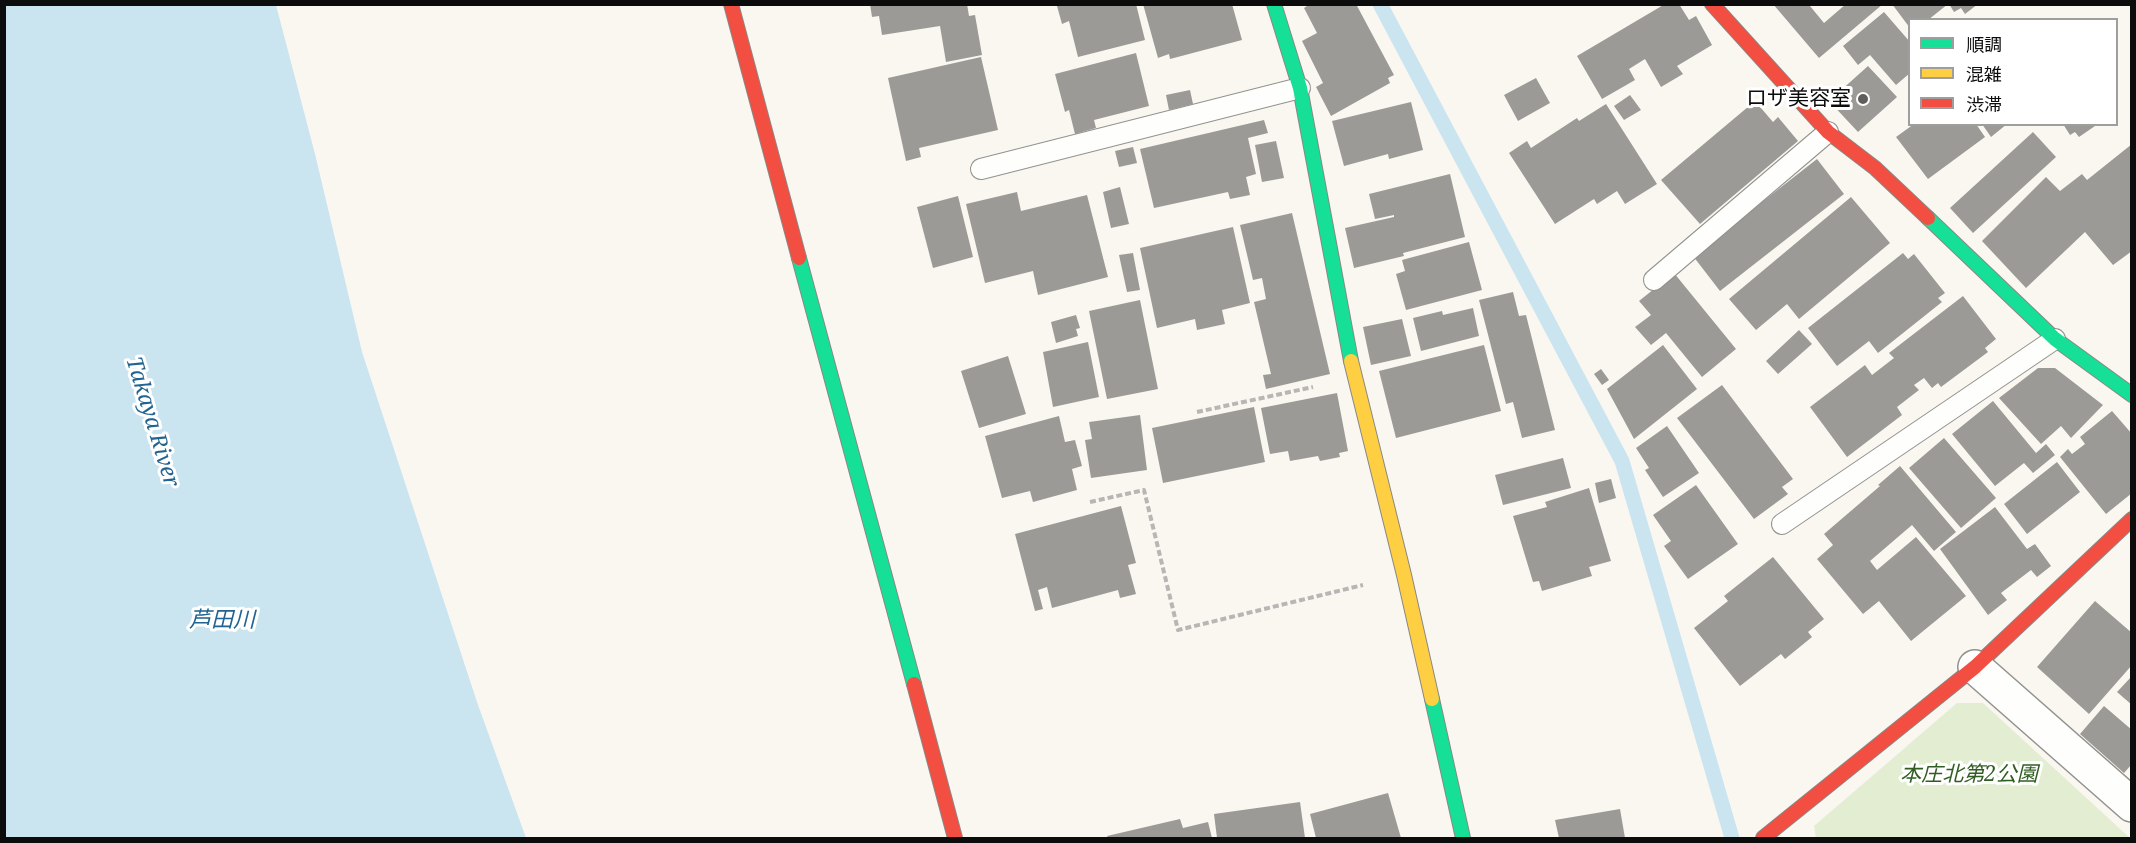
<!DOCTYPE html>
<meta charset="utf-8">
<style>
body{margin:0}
#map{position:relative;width:2136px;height:843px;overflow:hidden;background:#faf7f0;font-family:"Noto Serif","Noto Sans JP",serif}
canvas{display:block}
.frame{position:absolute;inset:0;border:6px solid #0c0c0c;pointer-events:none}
.legend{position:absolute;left:1908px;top:18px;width:210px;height:108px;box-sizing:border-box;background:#fff;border:2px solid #9e9e9e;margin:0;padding:8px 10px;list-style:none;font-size:18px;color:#0c0c0c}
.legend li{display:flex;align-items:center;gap:12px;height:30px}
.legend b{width:30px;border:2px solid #9e9e9e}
</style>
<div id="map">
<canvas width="2136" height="843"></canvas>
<div class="frame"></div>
<ul class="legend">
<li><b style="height:8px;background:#16e098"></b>順調</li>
<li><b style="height:8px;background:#ffcf43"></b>混雑</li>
<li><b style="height:8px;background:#f24e42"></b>渋滞</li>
</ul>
</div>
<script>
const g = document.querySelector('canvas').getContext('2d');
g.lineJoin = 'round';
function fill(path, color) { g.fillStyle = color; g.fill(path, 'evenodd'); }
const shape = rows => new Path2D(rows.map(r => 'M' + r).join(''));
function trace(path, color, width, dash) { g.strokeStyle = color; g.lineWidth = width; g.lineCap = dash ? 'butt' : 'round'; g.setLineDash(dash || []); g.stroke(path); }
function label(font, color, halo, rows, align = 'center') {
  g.font = font + ' "Noto Serif","Noto Sans JP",serif'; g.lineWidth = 6; g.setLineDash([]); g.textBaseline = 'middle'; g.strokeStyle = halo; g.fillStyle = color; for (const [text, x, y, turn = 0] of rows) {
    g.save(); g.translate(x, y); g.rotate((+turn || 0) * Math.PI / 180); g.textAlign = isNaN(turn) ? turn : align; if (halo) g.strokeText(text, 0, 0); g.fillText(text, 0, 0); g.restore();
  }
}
const green = shape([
 [1957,703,1983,703,2130,838,1816,838,1814,826]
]);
const water = shape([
 [5,4,276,5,315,154,362,352,477,702,526,838,5,838]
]);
const stream = shape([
 [1380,4,1622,461,1732,838]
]);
const building = shape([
 [870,4,967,4,969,16,975,15,982,55,946,62,940,26,882,35,879,16,872,17],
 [1063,4,1136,4,1145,40,1078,57,1069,21,1062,24,1057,6],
 [1143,4,1232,4,1242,40,1170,59,1169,54,1158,58],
 [1310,4,1356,4,1394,75,1388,78,1390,83,1331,116,1316,87,1323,83,1302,41,1317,33,1304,8],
 [1665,4,1679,4,1689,20,1696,16,1712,45,1677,66,1683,74,1661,87,1645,59,1629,69,1635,80,1602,99,1577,56],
 [1773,4,1811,4,1810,6,1824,23,1846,4,1883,4,1819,58],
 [1892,4,1948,4,1928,20,1910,20,1910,28],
 [1949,4,1978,4,1965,14,1961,8,1954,12],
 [1884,12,1910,42,1910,73,1896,85,1870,55,1858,65,1843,46],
 [1136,53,1149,106,1094,120,1096,128,1075,134,1069,110,1065,112,1055,74],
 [981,57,998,130,919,148,921,157,906,161,888,78],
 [1868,66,1897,97,1858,132,1829,101],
 [1536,78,1550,103,1518,121,1504,95],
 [1190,90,1193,104,1169,110,1166,95],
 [1630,95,1641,110,1624,120,1614,106],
 [1755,101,1773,122,1778,117,1798,141,1700,224,1661,180],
 [1411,102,1423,150,1389,159,1388,154,1344,166,1332,121],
 [1606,104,1657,184,1625,204,1617,191,1597,204,1594,199,1555,224,1509,153,1527,141,1531,148,1577,118,1579,121],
 [1264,120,1268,133,1248,138,1256,174,1246,177,1250,195,1230,199,1228,192,1154,208,1140,149],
 [1914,124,1976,124,1985,137,1928,179,1896,137],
 [1982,124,2007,124,1991,137],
 [2063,124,2094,124,2095,126,2079,137,2075,132,2070,135],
 [2033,132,2056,157,1973,233,1950,208],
 [1276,141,1284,178,1262,182,1255,145],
 [2132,144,2132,251,2113,265,2085,232,2026,288,1982,241,2046,177,2060,191,2082,174,2087,180],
 [1133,147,1137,163,1119,167,1115,151],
 [1817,159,1844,194,1720,291,1693,256],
 [1450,174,1465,237,1403,253,1404,256,1354,268,1345,228,1394,217,1394,215,1375,219,1369,194],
 [1120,187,1129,224,1111,228,1103,192],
 [1017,192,1021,211,1087,195,1108,277,1038,295,1033,271,985,283,966,204],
 [958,196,973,257,933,268,917,207],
 [1851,197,1890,243,1799,319,1787,304,1756,330,1729,299],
 [1292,213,1330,374,1266,389,1263,375,1271,374,1254,302,1266,299,1262,278,1253,280,1240,225],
 [1233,227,1250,303,1222,310,1225,324,1197,330,1195,319,1157,328,1140,248],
 [1469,242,1482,290,1406,310,1396,274,1405,271,1402,260],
 [1133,253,1140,290,1127,292,1119,255],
 [1903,253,1908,259,1914,254,1945,293,1938,298,1942,302,1878,353,1869,341,1837,366,1808,328],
 [1674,273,1736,349,1702,377,1666,333,1651,345,1635,327,1651,315,1639,301],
 [1513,292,1519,316,1526,315,1555,430,1522,438,1513,402,1506,404,1479,300],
 [1963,296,1996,339,1985,348,1988,352,1941,387,1938,383,1932,388,1924,378,1914,385,1919,390,1897,407,1902,415,1847,457,1810,407,1865,365,1872,375,1894,358,1889,353],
 [1140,300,1158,389,1107,399,1089,311],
 [1473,308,1479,336,1421,351,1413,318,1442,311,1443,315],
 [1076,315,1080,328,1076,329,1078,336,1056,343,1051,322],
 [1402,319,1411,356,1371,365,1363,327],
 [1799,330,1812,344,1778,374,1766,361],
 [1088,342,1099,397,1053,407,1043,352],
 [1484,345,1501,411,1396,438,1379,371],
 [1663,345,1697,389,1634,439,1607,389],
 [1008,356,1026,414,979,428,961,371],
 [2038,368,2055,368,2103,405,2071,438,2061,426,2041,444,1999,398],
 [1601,369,1609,380,1602,385,1594,374],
 [1722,385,1793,479,1782,487,1788,494,1754,519,1677,418],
 [1337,393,1348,451,1339,453,1340,457,1320,461,1318,456,1290,461,1288,451,1270,454,1261,408],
 [1993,401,2036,453,2046,444,2055,455,2033,473,2024,463,1995,486,1952,434],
 [1254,407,1265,462,1163,483,1152,428],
 [2112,411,2132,434,2132,493,2106,514,2060,457,2068,449,2072,454,2085,444,2080,437],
 [1140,415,1147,470,1091,478,1085,440,1092,439,1089,422],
 [1059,416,1065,442,1075,440,1082,466,1072,469,1077,490,1033,502,1030,491,1002,498,985,436],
 [1667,426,1699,473,1663,497,1645,470,1649,468,1636,448],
 [1944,438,1996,498,1961,528,1909,468],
 [1563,458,1571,488,1503,505,1495,475],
 [2057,462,2080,492,2027,534,2004,504],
 [1900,466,1956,532,1934,551,1912,525,1870,561,1877,570,1916,537,1966,596,1911,641,1879,601,1863,614,1817,559,1833,545,1824,534,1880,486,1878,485],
 [1611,479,1616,498,1599,503,1595,483],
 [1696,485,1738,544,1688,579,1664,546,1671,541,1653,515],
 [1589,488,1611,561,1589,567,1592,576,1542,591,1539,581,1533,582,1513,516,1547,507,1545,502],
 [1121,506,1136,563,1128,565,1136,594,1120,598,1118,590,1052,608,1047,587,1038,590,1043,609,1035,611,1015,534],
 [1995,507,2027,549,2035,544,2051,566,2037,577,2031,570,2001,593,2007,600,1988,615,1940,549],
 [1773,557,1824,619,1808,632,1812,637,1785,659,1781,654,1740,686,1694,628,1728,601,1724,596],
 [2095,601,2132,633,2132,665,2089,714,2037,667],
 [2132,676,2132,705,2117,692],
 [2104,706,2132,730,2132,764,2124,773,2080,734],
 [1388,793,1401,838,1316,838,1310,814],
 [1300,802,1305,838,1217,838,1214,814],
 [1620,809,1625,838,1559,838,1555,820],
 [1180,819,1183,828,1208,822,1212,838,1108,838,1107,836]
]);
const path = shape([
 [1197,412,1313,387],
 [1090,502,1144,490,1178,630,1363,585]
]);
const lane = shape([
 [981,169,1300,88],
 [1654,280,1828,132],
 [1782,524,2055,339]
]);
const street = shape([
 [1975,667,2132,805]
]);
const fast = shape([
 [1274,4,1300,88,1351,361],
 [1928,218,2055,339,2132,395],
 [799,258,914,684],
 [1432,699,1463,838]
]);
const slow = shape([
 [1351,361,1404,575,1432,699]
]);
const jam = shape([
 [731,4,799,258],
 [1712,4,1828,132,1875,168,1928,218],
 [914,684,955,838],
 [1763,838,1975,667,2132,519]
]);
const markers = [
 [1863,99,6,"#5f5e5c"]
];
const poiNames = [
 ["ロザ美容室",1851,99]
];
const parkNames = [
 ["本庄北第2公園",1969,775]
];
const waterNames = [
 ["Takaya River",152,422,73],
 ["芦田川",222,621]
];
fill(green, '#e3edd2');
fill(water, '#cae4f0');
trace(stream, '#cae4f0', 15);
fill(building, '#9c9a96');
trace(lane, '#93928f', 22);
trace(street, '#93928f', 36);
trace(fast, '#8a8885', 16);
trace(slow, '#8a8885', 16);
trace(jam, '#8a8885', 16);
trace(path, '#b7b6b5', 4, [6, 3]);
trace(lane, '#fefefd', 20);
trace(street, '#fefefd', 33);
trace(fast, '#16e098', 14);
trace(slow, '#ffcf43', 14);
trace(jam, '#f24e42', 14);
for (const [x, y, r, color] of markers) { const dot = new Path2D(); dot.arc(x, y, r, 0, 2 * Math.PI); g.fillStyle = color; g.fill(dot); trace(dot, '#fff', 2); }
label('21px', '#0c0c0c', '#fff', poiNames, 'right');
label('italic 21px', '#315d23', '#fff', parkNames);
label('italic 22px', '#226491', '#fff', waterNames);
</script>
